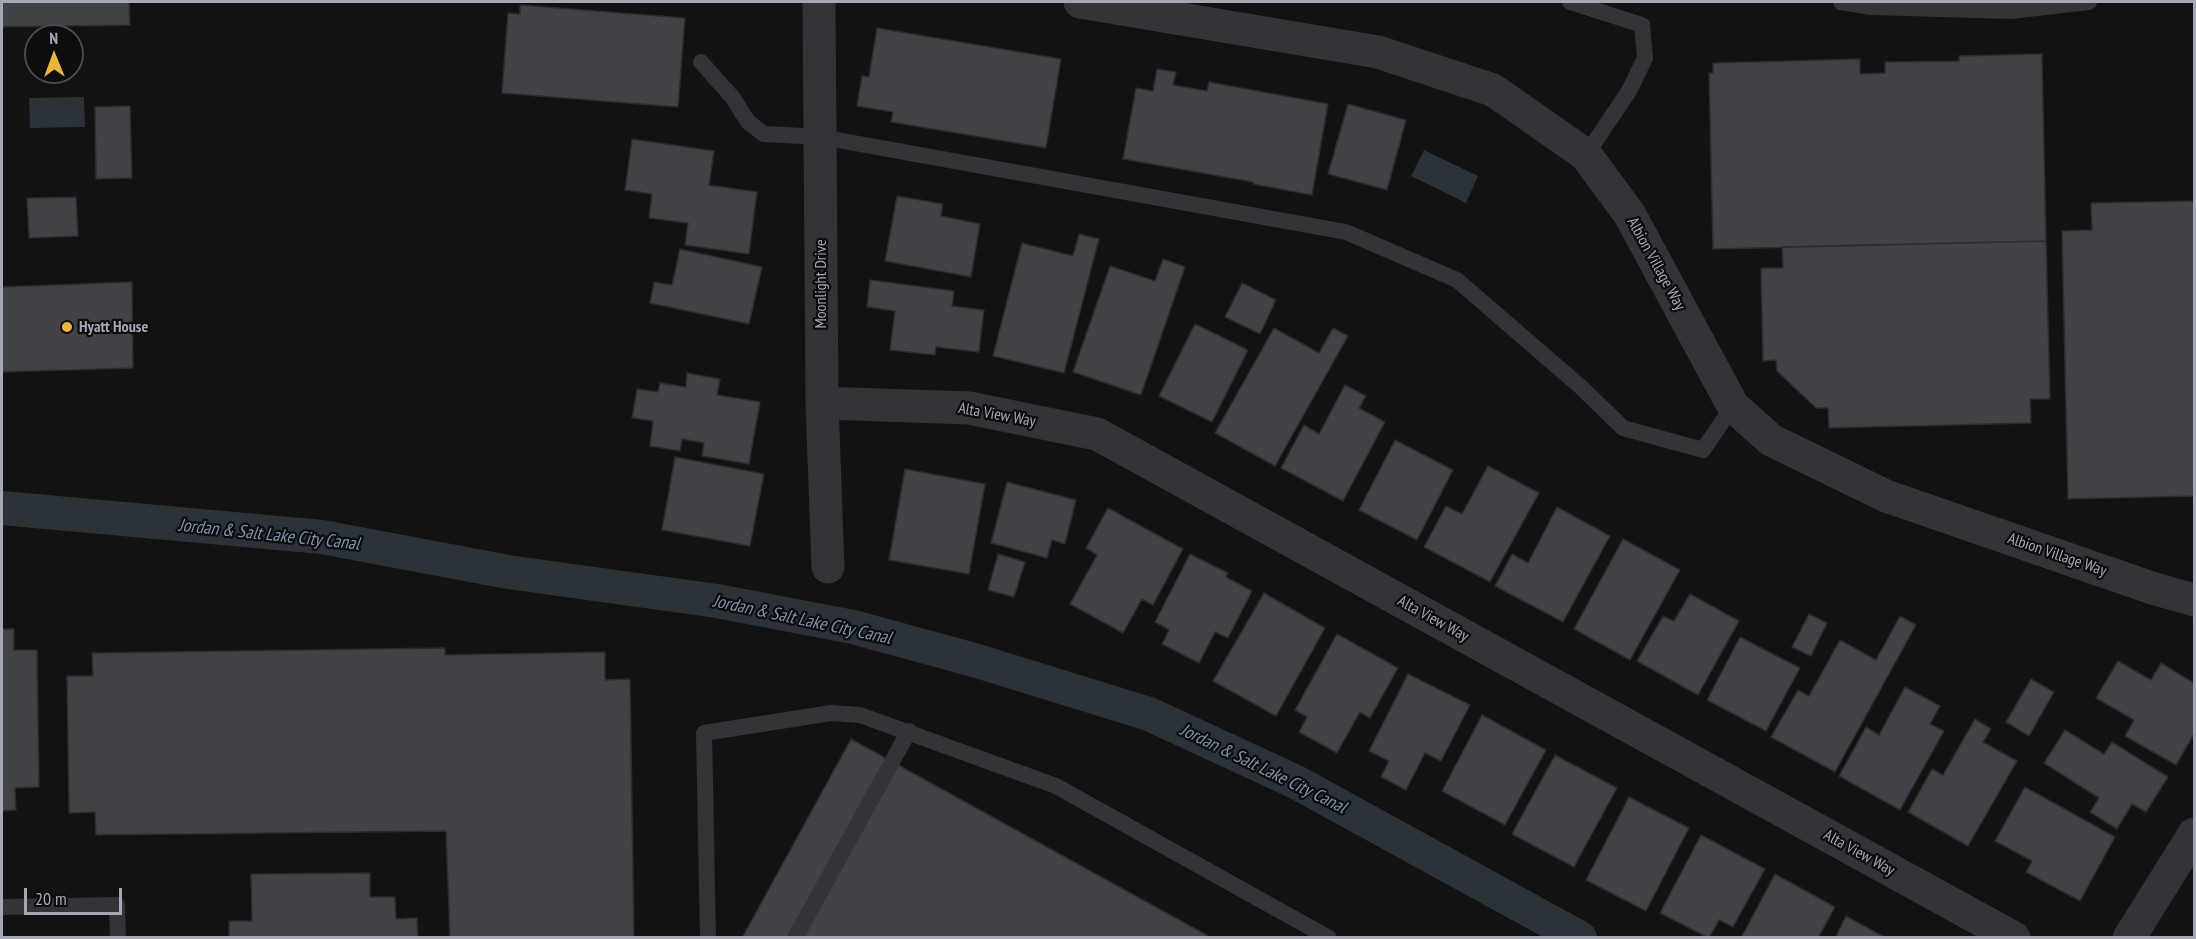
<!DOCTYPE html>
<style>
body{margin:0}
#map{position:relative;width:2196px;height:939px;overflow:hidden;background:#121213;font-family:"PT Sans Narrow",sans-serif}
canvas{display:block}
.frame{position:absolute;inset:0;border:3px solid #a3a8b4;pointer-events:none}
.north{position:absolute;left:24px;top:24px;width:60px;height:60px;box-sizing:border-box;background:#0d0d0e;border:2px solid #494b50;border-radius:50%;rotate:359deg;font-size:16px;font-weight:700;line-height:24px;text-align:center;color:#a3a8b4}
.north::after{content:'';display:block;margin:auto;width:21px;height:27px;background:#ecb631;clip-path:polygon(50% 0,100% 100%,50% 72%,0 100%)}
.scale{position:absolute;left:24px;top:888px;width:98px;height:27px;box-sizing:border-box;border:3px solid #a3a8b4;border-top:0;padding-left:8px;font-size:18px;line-height:21px;white-space:nowrap;color:#a3a8b4;-webkit-text-stroke:4px #0d0d0e;paint-order:stroke}
</style>
<div id="map">
<canvas width="2196" height="939"></canvas>
<div class="frame"></div>
<div class="north">N</div>
<div class="scale">20 m</div>
</div>
<script>
const g = document.querySelector('canvas').getContext('2d');
g.lineJoin = 'round';
function fill(path, color) { g.fillStyle = color; g.fill(path, 'evenodd'); }
const shape = rows => new Path2D(rows.map(r => 'M' + r).join(''));
function trace(path, color, width, dash) { g.strokeStyle = color; g.lineWidth = width; g.lineCap = dash ? 'butt' : 'round'; g.setLineDash(dash || []); g.stroke(path); }
function label(font, color, halo, rows, align = 'center') {
  g.font = font + ' "PT Sans Narrow",sans-serif'; g.lineWidth = 4.5; g.setLineDash([]); g.textBaseline = 'middle'; g.strokeStyle = halo; g.fillStyle = color; for (const [text, x, y, turn = 0] of rows) {
    g.save(); g.translate(x, y); g.rotate((+turn || 0) * Math.PI / 180); g.textAlign = isNaN(turn) ? turn : align; if (halo) g.strokeText(text, 0, 0); g.fillText(text, 0, 0); g.restore();
  }
}
const water = shape([
 [84,97,85,127,30,128,29,98],
 [1424,150,1478,176,1466,203,1411,176]
]);
const canal = shape([
 [2,508,322,537,508,572,717,601,853,627,974,660,1149,714,1296,782,1580,938]
]);
const building = shape([
 [2,2,129,2,130,25,2,27,2,2],
 [520,5,685,18,678,107,502,93,508,13,520,14,520,5],
 [877,28,1061,59,1046,148,891,122,893,112,857,106,862,76,869,77,877,28],
 [2042,54,2046,241,1713,249,1709,73,1713,73,1713,63,1860,59,1860,74,1885,73,1885,62,1959,61,1959,56,2042,54],
 [1157,69,1176,72,1173,85,1207,91,1209,82,1328,104,1312,195,1253,184,1253,182,1123,159,1136,88,1153,91,1157,69],
 [1348,104,1406,120,1387,190,1328,174,1348,104],
 [130,106,132,178,96,179,95,107,130,106],
 [632,139,714,151,709,185,757,192,749,254,685,245,688,223,649,218,652,194,625,190,632,139],
 [897,196,943,204,941,216,980,224,971,277,885,261,897,196],
 [76,197,78,236,29,238,27,198,76,197],
 [2194,201,2194,496,2068,499,2062,231,2092,230,2091,203,2194,201],
 [1079,234,1099,239,1064,373,993,356,1022,243,1073,256,1079,234],
 [2046,241,2050,399,2030,399,2031,423,1829,428,1828,408,1816,408,1777,371,1776,360,1763,361,1761,268,1783,268,1782,247,2046,241],
 [680,249,762,267,749,324,650,303,654,282,672,285,680,249],
 [1163,259,1185,267,1141,395,1073,372,1110,266,1155,281,1163,259],
 [870,280,954,291,952,306,984,310,979,352,936,347,935,355,890,350,895,311,867,307,870,280],
 [132,282,133,368,2,372,2,287,132,282],
 [1242,283,1276,300,1260,334,1225,317,1242,283],
 [1195,324,1248,350,1212,422,1159,396,1195,324],
 [1274,328,1319,353,1333,328,1348,336,1275,466,1215,433,1274,328],
 [687,373,720,379,717,395,760,402,749,464,702,456,704,443,682,439,680,451,650,446,653,421,632,418,637,389,658,392,660,383,686,387,687,373],
 [1345,385,1366,396,1359,408,1385,422,1343,501,1281,468,1304,425,1319,434,1345,385],
 [1395,440,1453,470,1417,540,1359,510,1395,440],
 [675,457,764,474,750,546,662,530,675,457],
 [1488,466,1539,493,1490,582,1424,547,1446,506,1462,514,1488,466],
 [905,469,985,484,969,574,889,560,905,469],
 [1007,482,1076,500,1065,544,1052,540,1047,558,991,543,1007,482],
 [1557,507,1610,536,1563,622,1495,586,1512,554,1528,563,1557,507],
 [1108,508,1183,549,1153,605,1142,599,1123,633,1070,604,1097,555,1086,548,1108,508],
 [1623,539,1680,570,1630,660,1574,629,1623,539],
 [998,554,1025,562,1014,597,988,590,998,554],
 [1190,554,1228,573,1226,577,1252,591,1228,638,1215,632,1199,663,1162,644,1169,630,1155,622,1190,554],
 [1264,593,1325,628,1276,716,1213,681,1264,593],
 [1690,594,1739,621,1698,695,1637,661,1663,616,1674,621,1690,594],
 [1809,614,1827,623,1811,656,1792,647,1809,614],
 [1900,616,1916,625,1835,772,1771,737,1798,690,1809,696,1840,640,1876,660,1900,616],
 [2,629,14,629,14,650,37,650,39,787,15,788,16,810,2,811,2,629],
 [1337,634,1398,668,1370,718,1360,712,1337,753,1299,732,1307,717,1295,710,1337,634],
 [1740,637,1800,668,1766,731,1707,700,1740,637],
 [445,648,445,655,605,652,605,680,630,679,634,938,450,938,446,831,96,835,95,812,69,813,67,676,93,676,92,653,445,648],
 [2118,661,2151,680,2161,663,2194,683,2194,734,2176,765,2125,736,2134,720,2096,698,2118,661],
 [1408,674,1470,705,1441,761,1425,753,1406,790,1381,777,1389,761,1369,751,1408,674],
 [2031,679,2054,692,2029,736,2006,722,2031,679],
 [1905,687,1940,706,1930,724,1944,731,1900,810,1839,776,1866,727,1879,735,1905,687],
 [1482,715,1546,750,1505,825,1442,791,1482,715],
 [1975,719,1991,729,1983,742,2017,761,1968,846,1908,812,1932,769,1943,775,1975,719],
 [2065,730,2104,754,2112,742,2168,777,2146,812,2132,804,2117,829,2090,812,2099,798,2044,763,2065,730],
 [851,739,1212,938,742,938,851,739],
 [1555,755,1617,788,1574,867,1512,834,1555,755],
 [2025,787,2115,837,2080,901,2026,872,2032,861,1995,841,2025,787],
 [1629,797,1689,828,1646,911,1586,880,1629,797],
 [1701,835,1765,869,1733,927,1719,920,1709,938,1660,913,1701,835],
 [370,873,370,897,395,897,396,919,417,918,418,938,229,938,229,921,252,921,251,874,370,873],
 [1775,874,1835,907,1818,938,1741,938,1775,874],
 [1846,916,1886,938,1835,938,1846,916]
]);
const service = shape([
 [1570,2,1642,25,1645,58,1629,91,1586,155],
 [1841,2,1871,7,2011,11,2089,2],
 [701,62,733,98,748,122,764,134,821,137,1346,232,1457,280,1582,388,1623,428,1703,450,1733,406],
 [2,907,117,905,118,938],
 [708,938,704,733,831,713,860,715,1056,786,1329,938],
 [795,938,909,731]
]);
const minor = shape([
 [819,2,822,403,828,567],
 [1080,2,1378,52,1493,90,1586,155,1630,215,1733,406,1771,440,1886,496,2152,588,2194,600],
 [822,403,969,408,1097,434,2014,938],
 [2129,938,2194,834]
]);
const markers = [
 [67,327,6,"#ecb631"]
];
const streetNames = [
 ["Albion Village Way",1656,264,61],
 ["Moonlight Drive",821,284,-90],
 ["Alta View Way",997,415,10],
 ["Albion Village Way",2057,555,19],
 ["Alta View Way",1433,619,29],
 ["Alta View Way",1859,853,29]
];
const poiNames = [
 ["Hyatt House",79,327]
];
const waterNames = [
 ["Jordan & Salt Lake City Canal",269,535,6],
 ["Jordan & Salt Lake City Canal",802,620,12],
 ["Jordan & Salt Lake City Canal",1263,769,26]
];
fill(water, '#2b3238');
trace(canal, '#2b3238', 34);
fill(building, '#414246');
trace(building, '#2c2c2f', 1.5);
trace(service, '#333338', 16);
trace(minor, '#333338', 33);
for (const [x, y, r, color] of markers) { const dot = new Path2D(); dot.arc(x, y, r, 0, 2 * Math.PI); g.fillStyle = color; g.fill(dot); trace(dot, '#0d0d0e', 2); }
label('16px', '#a3a8b4', '#0d0d0e', streetNames);
label('bold 16px', '#a3a8b4', '#0d0d0e', poiNames, 'left');
label('italic 18px', '#7b94ae', '#0d0d0e', waterNames);
</script>
